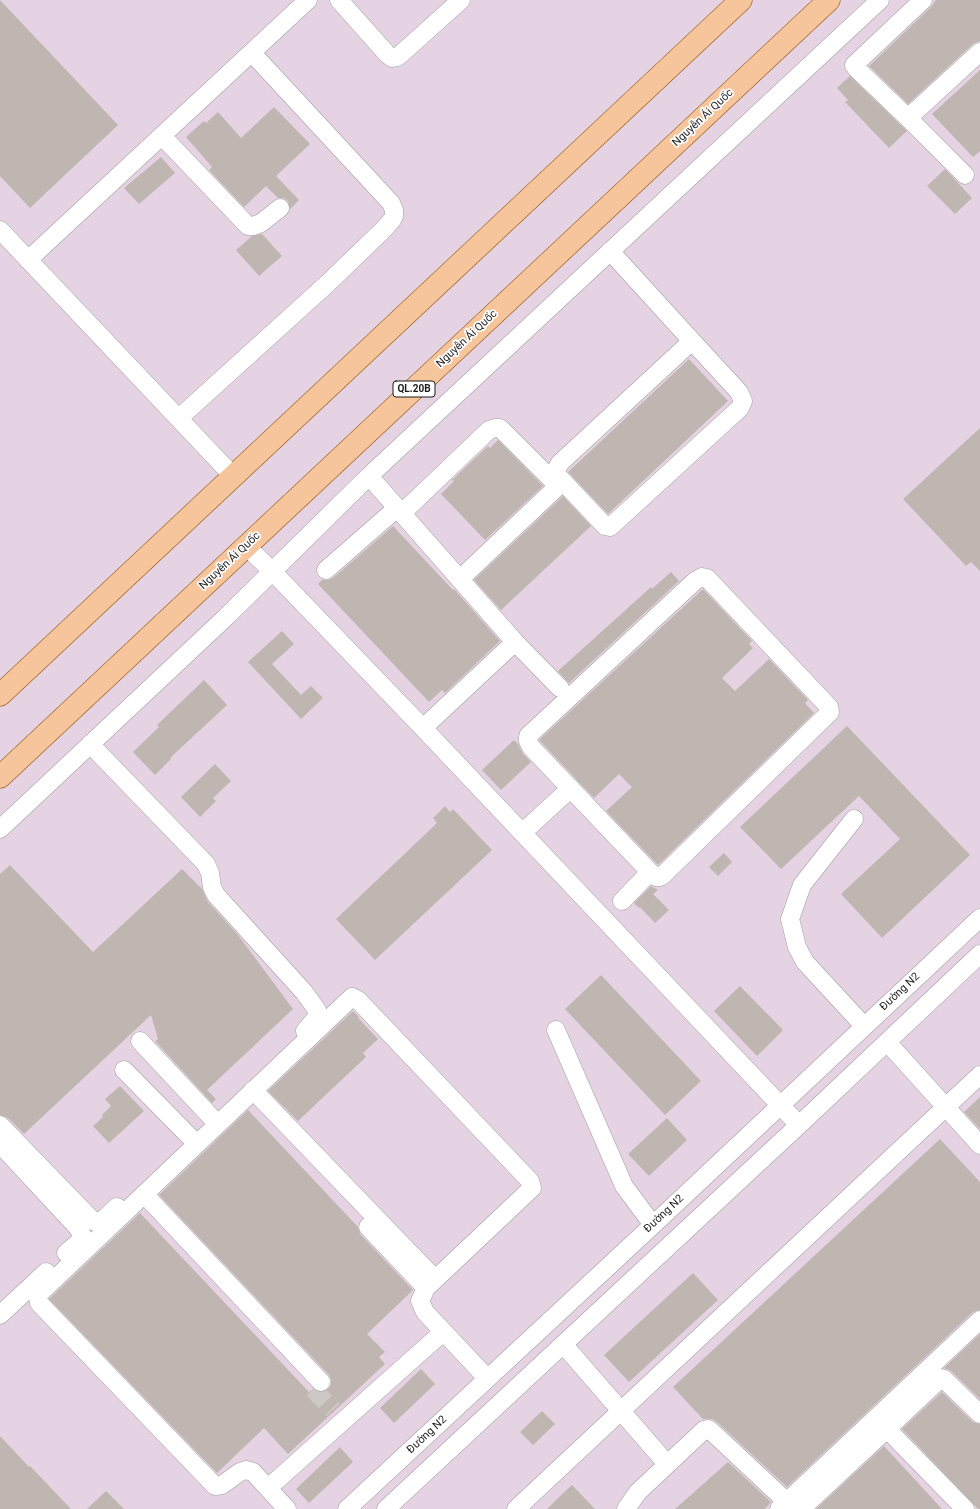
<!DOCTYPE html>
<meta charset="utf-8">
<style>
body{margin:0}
canvas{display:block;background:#ece7e1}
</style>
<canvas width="980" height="1509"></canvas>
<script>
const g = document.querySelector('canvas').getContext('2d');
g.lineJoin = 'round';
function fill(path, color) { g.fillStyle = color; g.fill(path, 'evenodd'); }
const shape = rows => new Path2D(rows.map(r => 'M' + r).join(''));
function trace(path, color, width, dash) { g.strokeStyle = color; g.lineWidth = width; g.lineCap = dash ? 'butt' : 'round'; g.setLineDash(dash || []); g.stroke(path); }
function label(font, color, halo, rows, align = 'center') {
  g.font = font + ' Roboto,sans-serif'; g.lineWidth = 3.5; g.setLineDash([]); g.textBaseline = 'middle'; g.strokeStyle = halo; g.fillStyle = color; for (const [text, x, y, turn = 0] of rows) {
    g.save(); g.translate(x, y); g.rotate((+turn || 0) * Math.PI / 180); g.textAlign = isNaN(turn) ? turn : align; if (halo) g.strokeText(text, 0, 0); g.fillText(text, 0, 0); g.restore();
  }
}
const industrial = shape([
 [0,0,980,0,980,1509,0,1509]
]);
const building = shape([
 [0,0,118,125,30,208,0,176],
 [936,0,980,0,980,41,973,44,908,104,869,66,930,8],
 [980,70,980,151,973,157,932,114],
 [850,76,907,131,889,148,845,102,848,100,837,88],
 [274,107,310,144,276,176,299,200,290,209,288,201,284,198,278,198,266,186,244,207,209,170,212,167,186,137,204,121,206,123,218,112,241,138],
 [161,157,175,173,139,204,124,188],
 [945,169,972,198,955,214,927,186],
 [262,234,282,256,259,276,236,250,252,236],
 [689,359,728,401,608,514,568,472],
 [980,428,980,571,971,562,966,566,903,499],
 [498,440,543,486,485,540,441,494,454,481,452,480,488,446,490,448],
 [563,496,591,526,501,610,474,580],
 [393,526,453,590,454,589,500,641,445,693,442,690,429,702,318,584,322,580,328,580,333,578],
 [671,572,679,581,569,683,558,671,651,587,652,589],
 [703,589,752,641,749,644,753,648,722,678,735,691,769,659,808,700,805,703,814,713,658,865,606,811,632,787,619,774,594,798,539,740],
 [282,631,294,644,272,664,301,695,311,686,323,698,301,719,248,662],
 [204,680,227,705,170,758,171,759,155,775,133,752,159,727,157,725],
 [847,726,970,855,882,938,841,894,900,839,859,796,781,869,740,827],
 [514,740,518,744,523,754,531,762,501,790,482,770],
 [215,764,231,781,213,798,216,801,200,817,181,797],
 [445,806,450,812,453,809,492,850,375,960,336,919,437,823,433,818],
 [724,853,732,862,718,876,709,867],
 [10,865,93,952,182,869,202,889,208,902,238,935,293,1009,207,1090,216,1099,212,1103,155,1041,158,1039,151,1015,24,1134,8,1118,0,1115,0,874],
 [651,886,658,890,653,894,669,910,655,923,640,907,639,908,634,903],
 [601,975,701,1081,665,1115,565,1009],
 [740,986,783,1030,757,1056,714,1011],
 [353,1011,359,1017,358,1018,378,1039,363,1053,366,1057,298,1121,268,1091],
 [120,1086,144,1111,109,1143,93,1126,103,1117,102,1115,111,1106,105,1099],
 [980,1097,980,1129,964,1112],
 [248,1110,358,1227,360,1234,413,1290,367,1334,385,1352,379,1357,385,1364,288,1454,264,1428,217,1473,49,1299,140,1213,309,1392,313,1389,318,1392,323,1392,328,1389,331,1385,331,1380,329,1375,159,1195],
 [667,1118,687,1140,649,1176,628,1154],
 [940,1139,980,1182,980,1310,973,1312,787,1487,717,1422,712,1419,703,1419,673,1387],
 [693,1273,718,1300,629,1382,604,1355],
 [980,1334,980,1399,951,1371,944,1368],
 [421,1369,435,1384,394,1423,380,1408],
 [942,1392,973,1422,980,1424,980,1509,978,1509,902,1429],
 [542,1411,555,1424,533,1445,520,1432],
 [0,1436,29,1467,30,1466,71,1509,0,1509],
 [884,1446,942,1509,816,1509],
 [340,1447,353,1462,309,1503,296,1489],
 [728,1462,771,1502,765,1509,675,1509],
 [572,1485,595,1509,547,1509,558,1498],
 [106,1491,124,1509,87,1509]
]);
const minorTunnel = shape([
 [313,1389,333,1410]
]);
const minor = shape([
 [339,0,387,54,392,58,397,57,401,54,461,0],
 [923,0,854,65,857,69,908,118,965,175],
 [908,118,980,52],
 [162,136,248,226,253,226,261,223,280,208],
 [0,230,233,476],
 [610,251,692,341,739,392,743,401,740,408,610,527,605,526,557,475,556,470,560,463,692,341],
 [28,260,308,0],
 [179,418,327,284,384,229,392,220,394,216,394,210,391,203,252,53],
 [369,476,515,642,560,688],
 [402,513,489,430,495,428,500,428,552,480,556,488,460,579],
 [246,546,272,571,423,728,799,1125],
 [326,570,397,508],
 [423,728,515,642],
 [90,744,206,864,210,873,212,887,216,895,304,992,317,1010,318,1016,305,1031],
 [854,819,802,885,790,919,797,947,805,962,864,1026],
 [0,829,226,617,369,476,880,0],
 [522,833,571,788],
 [622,901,650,872,531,747,528,741,528,736,695,581,702,577,707,578,829,707,830,712,664,874,660,877,656,877,650,872],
 [556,1030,624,1186,653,1225],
 [140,1041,212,1118],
 [887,1042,980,1145],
 [124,1070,191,1138],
 [253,1090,435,1279],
 [0,1125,93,1221,99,1222,105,1218,117,1207],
 [0,1144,78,1228,82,1235,80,1241,66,1253],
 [144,1194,321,1382],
 [368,1227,426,1288],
 [0,1315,46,1272],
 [563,1344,667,1464],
 [887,1429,941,1378,944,1379,980,1414],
 [268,1488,443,1332],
 [287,1509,253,1472,246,1470,240,1472,222,1485,215,1486,39,1303,38,1298,40,1293,352,997,358,1000,530,1181,532,1188,426,1288,420,1301,425,1312,487,1378],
 [347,1509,653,1225,980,918],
 [386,1509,799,1125,980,954],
 [516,1509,980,1075],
 [626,1509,638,1492,704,1430,708,1429,710,1430,787,1502],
 [779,1509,980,1320],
 [801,1509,887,1429,965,1509]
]);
const major = shape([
 [0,695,741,0],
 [0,777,829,0]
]);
const shields = [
 [414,389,42]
];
const shieldNames = [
 ["QL.20B",414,389]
];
const streetNames = [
 ["Nguyễn Ái Quốc",703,118,-43],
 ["Nguyễn Ái Quốc",467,339,-43],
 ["Nguyễn Ái Quốc",230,561,-43],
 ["Đường N2",900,992,-43],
 ["Đường N2",664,1214,-43],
 ["Đường N2",427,1435,-43]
];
fill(industrial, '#e5d3e4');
fill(building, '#c0b6b1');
trace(minorTunnel, '#cdc8c3', 18, [18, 9]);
trace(minor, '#9f9f9f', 19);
trace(major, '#8c5106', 23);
trace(minor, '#fff', 18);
trace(major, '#f7c59b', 22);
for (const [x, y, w] of shields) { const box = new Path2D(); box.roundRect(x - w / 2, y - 8, w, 16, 3); g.fillStyle = '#fff'; g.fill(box); trace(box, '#1b1b1b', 1); }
label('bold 10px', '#1b1b1b', null, shieldNames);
label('11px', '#1b1b1b', '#fff', streetNames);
</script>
